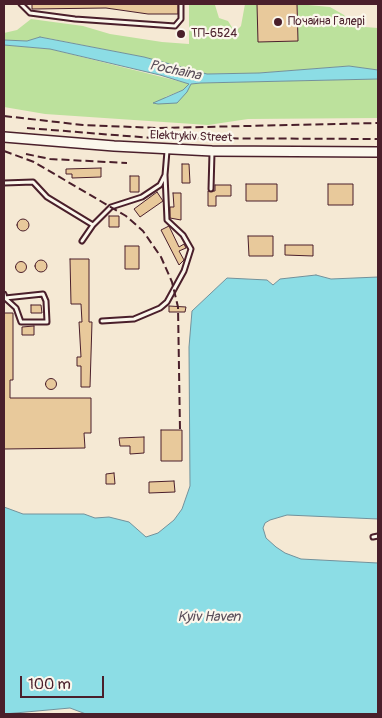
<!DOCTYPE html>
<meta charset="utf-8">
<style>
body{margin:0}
#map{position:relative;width:382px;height:718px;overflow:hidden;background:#f5e9d4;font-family:Pangolin,sans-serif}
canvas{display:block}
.frame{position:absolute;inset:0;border:5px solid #4a1f2b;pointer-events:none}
.scale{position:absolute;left:20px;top:676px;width:84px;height:22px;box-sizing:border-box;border:2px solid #4a1f2b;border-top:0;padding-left:6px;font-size:15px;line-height:18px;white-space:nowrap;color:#4a1f2b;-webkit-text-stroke:4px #fbf7ec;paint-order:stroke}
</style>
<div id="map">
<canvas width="382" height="718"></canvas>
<div class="frame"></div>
<div class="scale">100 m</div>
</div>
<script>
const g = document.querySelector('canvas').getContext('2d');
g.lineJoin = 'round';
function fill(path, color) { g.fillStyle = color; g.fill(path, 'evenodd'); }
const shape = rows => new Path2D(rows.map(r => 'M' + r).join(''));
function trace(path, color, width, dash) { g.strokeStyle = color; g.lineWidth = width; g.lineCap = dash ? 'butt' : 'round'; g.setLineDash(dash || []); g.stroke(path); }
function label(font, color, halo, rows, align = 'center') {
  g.font = font + ' Pangolin,sans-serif'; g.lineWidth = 4.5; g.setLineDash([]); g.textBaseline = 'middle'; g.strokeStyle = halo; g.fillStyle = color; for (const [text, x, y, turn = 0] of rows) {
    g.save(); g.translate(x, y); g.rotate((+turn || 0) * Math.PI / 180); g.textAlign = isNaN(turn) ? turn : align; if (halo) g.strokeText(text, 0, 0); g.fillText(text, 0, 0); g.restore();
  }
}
const green = shape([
 [189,4,215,5,219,18,228,21,233,29,238,29,241,26,245,4,257,4,259,42,298,41,297,4,330,7,344,15,352,26,378,28,378,70,349,66,259,73,207,74,144,57,52,39,40,37,27,41,4,40,4,33,17,30,31,19,83,26,110,34,162,42,189,44],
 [4,45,50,49,190,84,183,90,165,97,177,103,191,84,201,83,378,79,378,118,248,119,208,125,45,114,4,107]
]);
const water = shape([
 [40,37,144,57,207,74,259,73,349,66,378,70,378,79,201,83,191,84,187,92,177,103,158,104,153,103,183,90,189,84,160,75,50,49,4,45,4,40,27,41,40,37],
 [316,275,331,279,378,277,378,519,287,515,270,520,265,523,263,528,266,538,276,547,285,553,301,559,378,563,378,714,86,714,70,708,4,714,4,507,23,514,84,514,95,518,109,517,129,522,146,537,158,533,174,520,182,509,190,486,189,347,192,311,227,278,267,280,273,285,280,279,316,275]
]);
const building = shape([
 [32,4,178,4,178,14,148,14,106,8,32,9,32,4],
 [257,4,297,4,298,41,258,42,257,4],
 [182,164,189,164,190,183,182,183,182,164],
 [101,168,101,177,72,178,72,174,66,174,66,169,101,168],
 [130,176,139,176,139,192,130,192,130,176],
 [246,184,277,184,277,201,246,201,246,184],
 [328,184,353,184,353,205,328,205,328,184],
 [215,185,231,185,231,196,216,196,216,206,208,206,208,191,215,191,215,185],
 [157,192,163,201,140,217,134,209,157,192],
 [173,193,181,193,181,220,170,218,170,207,174,207,173,193],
 [109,216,119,216,119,227,109,227,109,216],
 '17 225a6 6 0 1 1 12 0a6 6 0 1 1-12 0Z',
 [169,226,179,247,184,244,186,248,179,251,184,260,179,265,161,230,169,226],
 [248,236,273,236,273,256,249,256,248,236],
 [285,245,313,245,313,256,285,255,285,245],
 [125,246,139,246,139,269,125,269,125,246],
 [70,259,89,259,89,322,92,322,90,387,81,387,81,366,77,366,77,357,81,357,79,322,82,322,81,304,71,304,70,259],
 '35 266a6 6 0 1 1 12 0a6 6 0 1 1-12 0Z',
 '15.5 267a5.5 5.5 0 1 1 11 0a5.5 5.5 0 1 1-11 0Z',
 [31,305,41,305,42,313,31,313,31,305],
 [169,306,186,307,185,312,169,312,169,306],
 [4,313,13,313,13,380,10,380,10,398,91,398,91,433,84,433,85,448,4,449,4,313],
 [34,326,34,335,22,335,22,327,34,326],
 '45.5 384a5.5 5.5 0 1 1 11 0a5.5 5.5 0 1 1-11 0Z',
 [161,430,182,430,182,461,161,461,161,430],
 [144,437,144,453,130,454,130,446,120,446,119,438,144,437],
 [114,473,115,484,106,484,106,474,114,473],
 [174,481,175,492,149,493,149,482,174,481]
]);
const lane = shape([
 [21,4,30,13,75,19,175,26,181,19,181,4],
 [4,183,33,182,47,197,93,225],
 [211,189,212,153],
 [82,241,93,225,111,207,142,197,160,185,165,175,167,151],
 [4,294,5,298,16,308,21,322,47,322,46,301,43,294,5,298],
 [102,321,134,319,160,308,167,302,184,271,191,249,183,235,167,220,165,175],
 [373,537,378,536]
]);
const secondary = shape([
 [4,137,114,146,212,151,378,152]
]);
const rail = shape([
 [4,116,83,125,158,128,378,123],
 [27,128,152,138,378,139],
 [4,151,34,162,126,216,143,231,161,257,172,282,178,307,180,430],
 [26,154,50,159,127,163]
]);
const markers = [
 [278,22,5,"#4a1f2b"],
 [181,34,5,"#4a1f2b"]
];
const poiNames = [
 ["Почайна Галері",288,22],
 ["ТП-6524",191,34]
];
const streetNames = [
 ["Elektrykiv Street",191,137,2]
];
const waterNames = [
 ["Pochaina",175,71,12],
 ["Kyiv Haven",209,617]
];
fill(green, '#bce19c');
fill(water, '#8cdde5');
trace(water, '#72919b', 1);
fill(building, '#e8c99b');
trace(building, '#4a1f2b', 1);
trace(lane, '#4a1f2b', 7);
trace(secondary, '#4a1f2b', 12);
trace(lane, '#fbf7ec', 3);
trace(secondary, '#fbf7ec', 9);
trace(rail, '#4a1f2b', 2, [8, 4]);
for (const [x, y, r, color] of markers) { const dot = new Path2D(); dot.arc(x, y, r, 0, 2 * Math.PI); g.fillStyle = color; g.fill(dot); trace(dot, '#fbf7ec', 2); }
label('12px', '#4a1f2b', '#fbf7ec', poiNames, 'left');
label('12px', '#4a1f2b', '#fbf7ec', streetNames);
label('italic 14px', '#5a4e5a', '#fbf7ec', waterNames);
</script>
